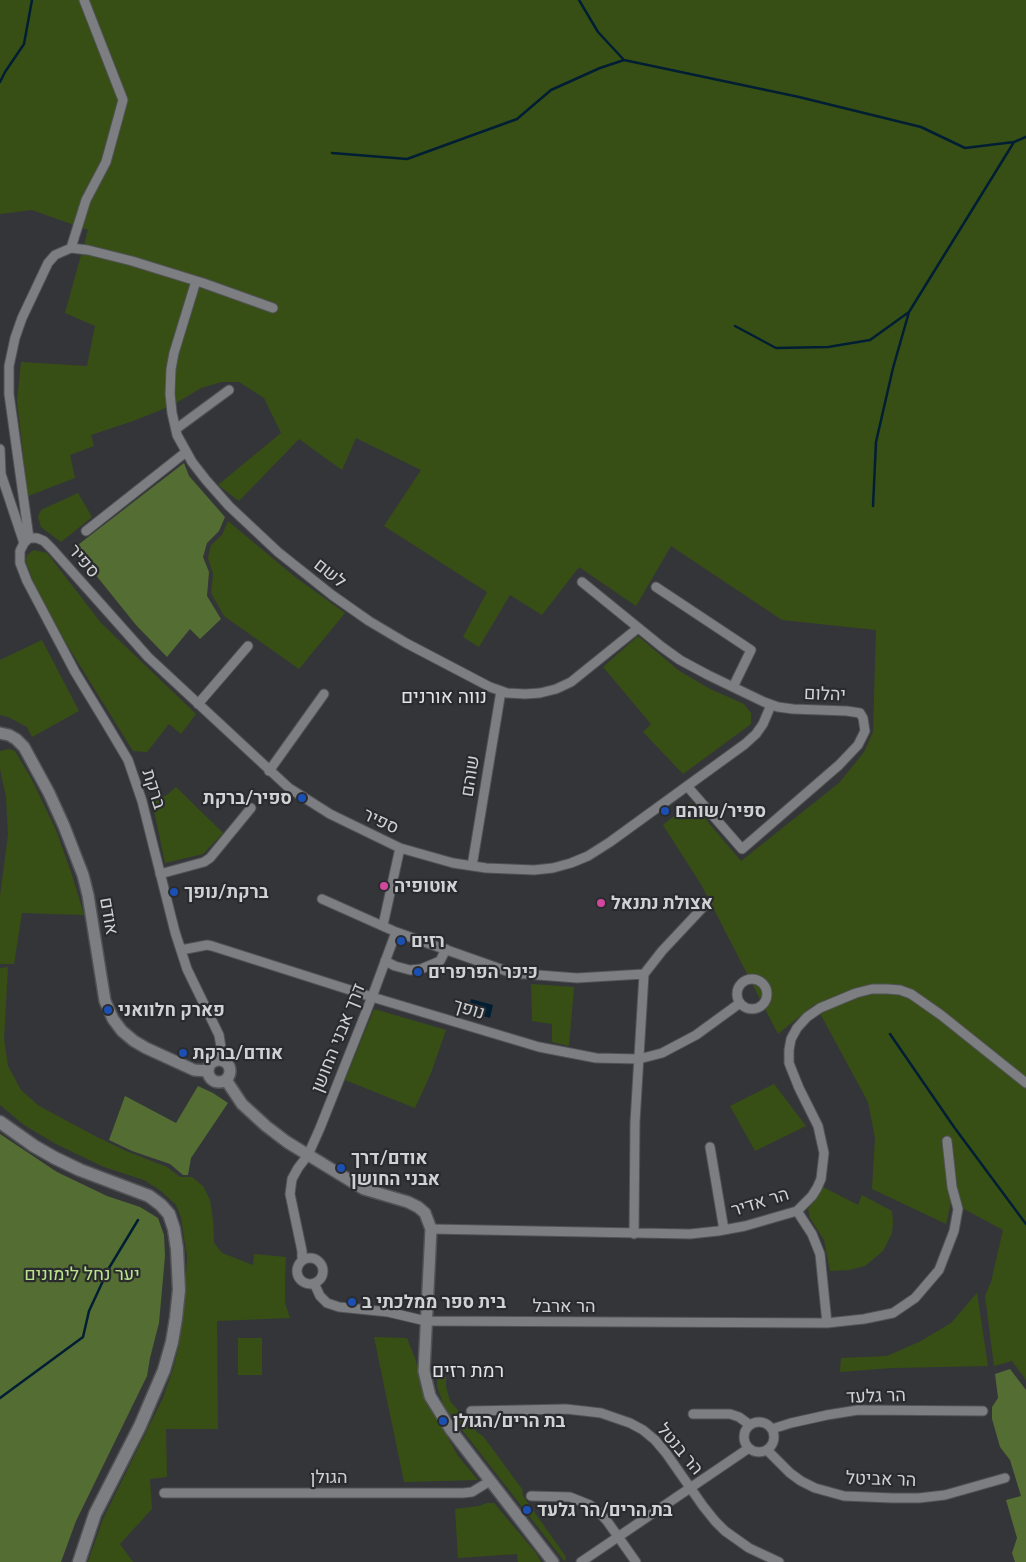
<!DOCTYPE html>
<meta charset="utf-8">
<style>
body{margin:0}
canvas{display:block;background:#343538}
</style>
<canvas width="1026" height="1562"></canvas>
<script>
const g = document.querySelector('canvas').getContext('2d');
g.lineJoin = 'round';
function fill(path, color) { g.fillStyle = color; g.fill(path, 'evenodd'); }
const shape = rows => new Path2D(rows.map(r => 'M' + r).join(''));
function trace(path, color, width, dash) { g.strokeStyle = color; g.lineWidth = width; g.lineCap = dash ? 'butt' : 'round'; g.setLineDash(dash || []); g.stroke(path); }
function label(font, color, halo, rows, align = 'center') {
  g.font = font + ' Lato,Heebo,sans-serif'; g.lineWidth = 4.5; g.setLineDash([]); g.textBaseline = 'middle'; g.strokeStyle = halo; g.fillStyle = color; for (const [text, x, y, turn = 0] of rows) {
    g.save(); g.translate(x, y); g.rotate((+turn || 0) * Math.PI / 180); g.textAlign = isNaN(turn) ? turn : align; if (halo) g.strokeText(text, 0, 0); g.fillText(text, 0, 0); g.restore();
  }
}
const green = shape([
 [0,0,1026,0,1026,1380,1012,1361,994,1366,985,1296,991,1282,1003,1230,951,1202,946,1224,872,1189,875,1138,868,1102,815,1004,778,1034,702,886,663,825,691,802,741,861,839,783,864,752,873,732,876,630,782,620,671,546,636,606,579,567,542,615,510,595,479,647,463,637,487,592,384,526,421,470,356,438,342,470,299,439,239,501,218,485,281,433,264,398,239,382,221,382,201,388,176,403,163,409,133,421,91,435,94,446,70,455,75,478,28,496,17,401,21,362,87,366,95,326,65,313,88,230,32,210,0,214],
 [78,493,92,517,61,542,41,527,38,517,41,510],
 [228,521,295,577,345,613,299,669,224,616,211,593,213,574,208,558,211,545,222,535],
 [34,550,47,553,101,623,196,714,181,734,169,724,147,752,133,751,66,643,35,586,26,562,27,555],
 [638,636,678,670,710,689,744,704,751,713,751,724,683,774,643,732,651,724,603,667],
 [42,640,79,711,32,737,27,727,8,717,0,715,0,660],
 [9,749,15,751,32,780,56,830,73,878,84,915,22,913,14,964,0,964,0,896,8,835,6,797,0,769,0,751],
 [176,787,223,833,203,854,165,863,152,801,167,795],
 [8,967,4,1039,8,1066,21,1090,39,1106,97,1137,126,1151,167,1167,180,1177,192,1177,203,1186,210,1200,213,1220,214,1243,222,1253,253,1265,254,1254,286,1257,285,1274,285,1303,290,1318,217,1321,218,1429,166,1429,167,1477,150,1479,152,1509,120,1544,133,1562,88,1562,103,1519,163,1398,173,1369,179,1345,185,1299,187,1256,181,1218,176,1205,161,1191,144,1180,104,1167,56,1144,24,1125,0,1105,0,968],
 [531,984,574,987,569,1046,552,1042,552,1024,532,1021],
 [374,1009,446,1030,431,1073,415,1108,345,1080],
 [774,1084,806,1126,755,1151,730,1106],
 [823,1187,858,1205,862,1195,892,1211,893,1222,892,1233,883,1251,865,1266,849,1270,830,1271,824,1240,810,1218,808,1209],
 [977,1293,988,1366,892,1368,840,1372,841,1358,887,1356,921,1341,951,1323],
 [374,1337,407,1338,416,1361,421,1390,458,1456,478,1480,404,1482],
 [238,1338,262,1338,262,1375,238,1375],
 [437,1376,446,1377,446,1387,450,1401,478,1433,483,1436,522,1489,523,1496,566,1557,565,1562,445,1408,437,1387],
 [487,1503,494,1503,536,1553,541,1562,518,1562,517,1554,458,1558,455,1509,479,1506]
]);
const forest = shape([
 [184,463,189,476,225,517,219,531,207,543,203,557,209,572,207,596,221,619,200,639,190,629,167,657,136,625,74,548],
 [198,1086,213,1093,228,1103,191,1158,188,1175,183,1175,170,1164,132,1151,109,1140,125,1096,176,1123],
 [0,1134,57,1172,107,1196,140,1207,158,1218,164,1235,165,1256,159,1323,150,1358,147,1376,76,1521,61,1562,0,1562],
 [1010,1369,1026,1390,1026,1562,1015,1562,1012,1553,1017,1538,1006,1500,1021,1496,1010,1460,1000,1447,992,1419,992,1407,998,1398,995,1374]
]);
const water = shape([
 [471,999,493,1005,490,1018,468,1012]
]);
const stream = shape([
 [579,0,598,32,624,60,799,97,921,127,965,148,1014,142,1026,137],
 [0,82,5,72,24,44,32,0],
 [332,153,407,159,517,119,551,90,600,68,624,60],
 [735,326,776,348,828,347,870,340,909,312],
 [873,506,876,442,893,368,909,312,1014,142],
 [890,1034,954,1127,1026,1224],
 [0,1398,83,1337,89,1311,109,1268,138,1220]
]);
const minor = shape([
 [71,248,86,200,106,162,123,100,84,0],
 [196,281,174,353,171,369,170,394,172,413,177,435,192,462,206,480,229,506,278,552,332,595,369,621,406,643,490,687,507,693,525,694,540,693,556,689,571,682,638,628],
 [176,429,229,390],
 [0,449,1,474,24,543],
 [86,531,186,452],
 [29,538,37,538,44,541,52,549,148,657,289,788,330,814,400,848,453,863,486,868,534,870,553,868,571,863,588,856,610,842,745,744,756,734,763,724,771,705],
 [29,538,24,543,20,551,20,563,27,581,75,672,106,723,128,760,142,801,175,932,187,969,219,1035,221,1047,221,1060],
 [29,538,9,394,9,366,15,338,22,318,48,263,55,255,71,248,88,250,132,261,203,283,273,308],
 [582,582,662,647,680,660,708,675,764,702,778,707,793,709,847,711,860,713,863,718,865,731,858,745,839,765,742,849,687,786],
 [656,587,751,650,733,687],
 [198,704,248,646],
 [269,771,324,694],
 [472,866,501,691],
 [160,874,204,862,210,858,251,808],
 [322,899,396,932,512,973,577,978,644,974],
 [383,925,400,848],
 [181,950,207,945,212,946,372,997,539,1047,596,1058,639,1059,662,1053,696,1035,740,1003],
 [385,961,395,966,410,970,421,969,440,961,446,949],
 '737 994a15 15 0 1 1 30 0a15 15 0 1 1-30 0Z',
 [710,1147,724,1230],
 [797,1211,812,1234,820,1254,827,1323],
 [431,1229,690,1234,718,1231,745,1226,797,1211,812,1196,817,1188,821,1179,824,1153,818,1126,799,1088,789,1063,789,1050,791,1039,797,1028,807,1017,820,1008,856,993,872,989,887,989,900,990,911,994,941,1015,1026,1083],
 [634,1234,635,1122,644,974,662,951,707,903],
 '297 1271a13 13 0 1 1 26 0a13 13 0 1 1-26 0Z',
 [302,1260,302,1251,290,1194,292,1179,298,1168,308,1155,320,1128,372,997,396,932],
 [314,1283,320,1296,327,1303,339,1307,388,1312,426,1321,827,1323,864,1319,893,1313,915,1298,939,1270,954,1231,958,1209,952,1187,947,1141],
 [471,1411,566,1409,584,1411,601,1413,630,1423,643,1430,655,1440,666,1453,703,1506,715,1521,725,1531,749,1548,779,1562],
 [693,1414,730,1414,739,1417,750,1425],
 '744 1437a15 15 0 1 1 30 0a15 15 0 1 1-30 0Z',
 [772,1429,791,1423,827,1415,858,1410,983,1411],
 [767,1450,790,1473,801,1481,815,1488,844,1496,892,1498,919,1498,945,1495,1005,1478],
 [164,1493,463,1493,472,1492,490,1481],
 [531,1496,570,1497,590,1505,599,1512,607,1521,636,1562],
 [581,1562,749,1448]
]);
const tertiary = shape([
 [0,733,9,735,16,739,24,747,49,793,64,826,83,875,88,895,105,1001,113,1019,122,1031,134,1041,146,1048,194,1070,208,1071],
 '208 1071a11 11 0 1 1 22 0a11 11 0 1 1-22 0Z',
 [226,1080,242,1104,266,1126,287,1142,364,1189,408,1202,418,1207,425,1213,431,1229,424,1371,430,1396,451,1430,553,1562]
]);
const secondary = shape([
 [0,1122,34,1146,55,1158,80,1170,149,1196,161,1205,169,1214,174,1229,177,1249,179,1290,176,1318,172,1342,164,1370,140,1426,95,1514,79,1562]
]);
const markers = [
 [302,798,5,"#1a4fb4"],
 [665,811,5,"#1a4fb4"],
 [384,886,5,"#d1479c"],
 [174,892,5,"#1a4fb4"],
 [601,903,5,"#d1479c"],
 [401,941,5,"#1a4fb4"],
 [418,972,5,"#1a4fb4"],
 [108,1010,5,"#1a4fb4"],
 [183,1053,5,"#1a4fb4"],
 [341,1168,5,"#1a4fb4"],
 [352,1302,5,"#1a4fb4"],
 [443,1421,5,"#1a4fb4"],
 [527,1510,5,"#1a4fb4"]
];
const streetNames = [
 ["ספיר",84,561,49],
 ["לשם",330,573,38],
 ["יהלום",825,694,2],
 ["שוהם",470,776,-81],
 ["ברקת",154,789,72],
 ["ספיר",381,821,25],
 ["אודם",109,916,80],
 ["נופך",469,1009,17],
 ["דרך אבני החושן",338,1038,-68],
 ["הר אדיר",760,1202,-17],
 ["הר ארבל",564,1306],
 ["הר גלעד",876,1396,-2],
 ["הר בנטל",680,1449,50],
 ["הגולן",329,1477],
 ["הר אביטל",881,1479,2]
];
const poiNames = [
 ["ספיר/ברקת",292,798,"right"],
 ["ספיר/שוהם",675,811],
 ["אוטופיה",394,886],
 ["ברקת/נופך",184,892],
 ["אצולת נתנאל",611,903],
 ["רזים",411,941],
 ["כיכר הפרפרים",428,972],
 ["פארק חלוואני",118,1010],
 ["אודם/ברקת",193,1053],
 ["אודם/דרך",351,1158],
 ["אבני החושן",351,1179],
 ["בית ספר ממלכתי ב",362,1302],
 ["בת הרים/הגולן",453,1421],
 ["בת הרים/הר גלעד",537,1510]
];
const parkNames = [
 ["יער נחל לימונים",82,1274]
];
const neighbourhoodNames = [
 ["נווה אורנים",444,697],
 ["רמת רזים",468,1371]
];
fill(green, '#374f14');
fill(forest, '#536d32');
fill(water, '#021e34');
trace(stream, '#021e34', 2.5);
trace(minor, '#515255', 11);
trace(tertiary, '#515255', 14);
trace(secondary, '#515255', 15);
trace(minor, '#7d7e82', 9);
trace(tertiary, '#7d7e82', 11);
trace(secondary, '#7d7e82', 12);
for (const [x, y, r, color] of markers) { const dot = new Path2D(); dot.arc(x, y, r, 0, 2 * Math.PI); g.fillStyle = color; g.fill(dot); trace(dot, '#2a2b2e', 2); }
label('18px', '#d0d1d3', '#2a2b2e', streetNames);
label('bold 18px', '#d0d1d3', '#2a2b2e', poiNames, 'left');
label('18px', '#bae38c', '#2a2b2e', parkNames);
label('19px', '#e3e4e8', '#2a2b2e', neighbourhoodNames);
</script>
